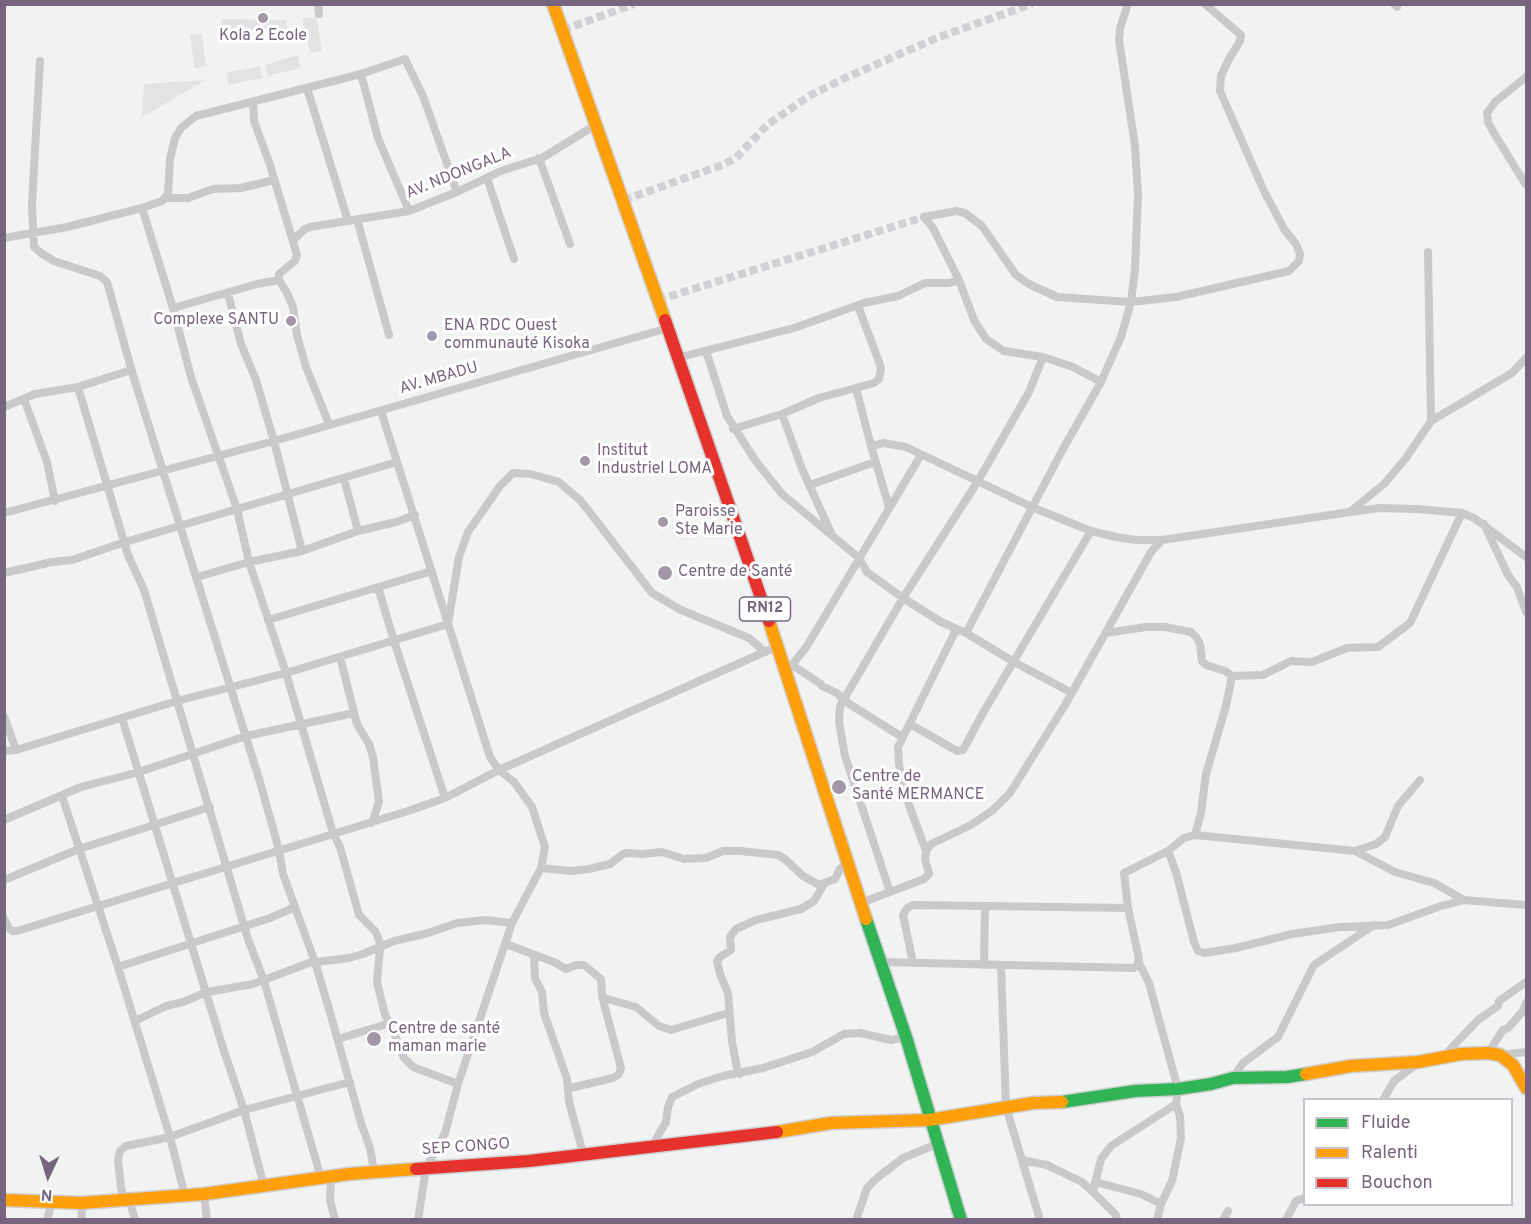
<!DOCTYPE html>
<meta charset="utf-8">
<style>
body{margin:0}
#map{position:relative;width:1531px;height:1224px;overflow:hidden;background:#f1f3f2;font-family:Overpass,sans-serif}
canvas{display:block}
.frame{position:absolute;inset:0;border:6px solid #77657f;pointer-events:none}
.legend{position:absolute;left:1303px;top:1098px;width:210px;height:108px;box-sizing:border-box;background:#fff;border:2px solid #c9c1cc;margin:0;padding:8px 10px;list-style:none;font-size:18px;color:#77657f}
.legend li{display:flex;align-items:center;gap:12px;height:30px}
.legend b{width:30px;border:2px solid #c9c1cc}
.north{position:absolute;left:18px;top:1146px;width:60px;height:60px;-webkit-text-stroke:4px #fff;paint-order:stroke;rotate:184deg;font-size:16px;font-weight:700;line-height:24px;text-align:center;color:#77657f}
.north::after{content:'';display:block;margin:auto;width:21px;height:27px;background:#77657f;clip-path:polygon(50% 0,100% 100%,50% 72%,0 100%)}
</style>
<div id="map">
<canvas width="1531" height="1224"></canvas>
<div class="frame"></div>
<ul class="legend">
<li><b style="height:8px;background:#30b455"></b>Fluide</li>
<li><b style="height:8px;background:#ff9f0a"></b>Ralenti</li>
<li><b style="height:8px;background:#e5322d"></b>Bouchon</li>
</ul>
<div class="north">N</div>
</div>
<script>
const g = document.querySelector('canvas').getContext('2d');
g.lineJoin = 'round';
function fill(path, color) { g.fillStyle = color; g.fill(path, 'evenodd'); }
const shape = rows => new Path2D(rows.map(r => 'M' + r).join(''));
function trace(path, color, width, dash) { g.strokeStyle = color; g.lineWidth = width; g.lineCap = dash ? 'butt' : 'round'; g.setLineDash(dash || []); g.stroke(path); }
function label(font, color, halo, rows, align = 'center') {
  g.font = font + ' Overpass,sans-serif'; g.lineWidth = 6; g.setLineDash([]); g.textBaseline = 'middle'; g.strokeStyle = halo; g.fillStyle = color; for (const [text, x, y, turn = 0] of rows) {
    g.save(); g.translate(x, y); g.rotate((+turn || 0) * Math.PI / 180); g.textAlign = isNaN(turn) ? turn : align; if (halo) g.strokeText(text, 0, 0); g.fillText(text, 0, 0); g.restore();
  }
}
const built = shape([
 [316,17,322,51,310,53,302,19],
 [221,19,287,20,287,31,221,30],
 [202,34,206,66,195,69,190,35],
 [298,55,300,68,268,76,265,65],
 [260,66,262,78,229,85,226,73],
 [206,80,142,117,144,84]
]);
const streetTunnel = shape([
 [563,30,634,4],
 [624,200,722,165,736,158,767,125,809,96,845,78,939,37,1032,4],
 [658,300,924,217]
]);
const street = shape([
 [318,4,319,14],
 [1394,4,1397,7],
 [40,61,32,205,34,247,41,253,54,261,100,276,107,282,109,289,132,372,260,782,279,850,283,874,315,962,331,1016,361,1123,370,1148,374,1171],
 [361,74,378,138,409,211],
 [1526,77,1495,102,1487,113,1488,122,1494,133,1526,185],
 [307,88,348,221],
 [253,103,254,121,270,165,297,255,295,261,279,274,279,280,287,293,293,307,297,335,306,367,329,424],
 [539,158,570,244],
 [487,178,514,259],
 [166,198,188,198,213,189,241,188,274,180],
 [142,208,173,308,191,377,237,509,249,562,286,673,333,833,340,847,359,915,375,931,379,940,380,947,377,982,385,1015,390,1023,404,1058,413,1067,458,1084],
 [924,217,956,211,965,213,982,226,1016,275,1029,284,1057,297,1131,302,1176,297,1289,271,1299,261,1300,254,1296,244,1284,229,1263,189,1220,91,1221,76,1229,59,1240,41,1241,35,1205,4],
 [924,217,933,228,959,280,974,320,986,339,1004,351,1043,357],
 [357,219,389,335],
 [4,238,67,227,142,208,162,201,168,194,170,159,175,138,181,128,196,116,361,74,405,59,423,96,457,192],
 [293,240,305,229,310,227,409,211,457,192,501,171,542,158,597,124],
 [1428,252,1431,421],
 [228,294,241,344,256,380,274,441,302,551],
 [173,308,257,284,279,280],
 [706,351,727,416,755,460,782,494,859,558,867,572,903,598,941,622,966,633,1014,662,1072,693],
 [677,358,794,328,864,303,898,296,925,283,949,283,959,280],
 [78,387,128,555,144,590,248,939,264,981,321,1178],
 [856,388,871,446],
 [24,399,47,462,55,501],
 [4,407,35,394,78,387,128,371,132,372],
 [381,411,490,757,499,770,514,782,532,807,545,847,541,868,512,923,458,1084,445,1133,426,1168,418,1220],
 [782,414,802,469,831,533],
 [733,429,782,414,819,398,874,383,879,379,881,369,879,362,858,306],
 [344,479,358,531],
 [810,485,875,462],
 [889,507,871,446,884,443,906,447,1034,508,1091,531,1116,537,1136,540,1162,540,1350,512,1379,508,1417,509,1462,513,1474,518,1526,557],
 [1351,511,1384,484,1406,458,1431,421,1512,373,1526,358],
 [4,513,274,441,668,328],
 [1484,524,1508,575,1517,587,1526,612],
 [4,573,52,562,72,560,125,542,397,462],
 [197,577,249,562,302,551,358,531,396,522,415,515],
 [378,587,394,641,445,798],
 [268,620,432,571],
 [966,633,1063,449,1101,382,1121,337,1131,302,1135,269,1138,195,1135,146,1119,40,1120,28,1128,4],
 [1106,633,1146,627,1165,627,1191,632,1196,637,1200,644,1202,661,1206,665,1225,671,1232,676,1263,675,1291,661,1312,662,1347,648,1378,647,1410,623,1462,513],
 [340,657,357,724,369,744,373,757,379,802,372,823],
 [784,664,792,665,807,646,921,455],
 [792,665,821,684,822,686,837,693,843,700,902,737],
 [4,716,16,750],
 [122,718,223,1048,244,1110,264,1186],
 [910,724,957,751,963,750,983,713,1091,531],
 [4,751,16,750,177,701,286,673,448,624,459,557,468,532,500,486,513,473,531,474,559,482,581,501,652,593,681,610,749,638,765,652],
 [62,796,118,967,170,1137,185,1196],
 [4,820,81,787,139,772,246,736,354,713],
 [1195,835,1201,813,1206,774,1226,706,1232,676],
 [926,851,931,844,971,825,993,810,1010,793,1065,705,1151,552,1162,540],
 [1168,851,1176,872,1194,942,1198,951,1204,953,1236,948,1292,934,1340,927,1388,925,1441,906,1464,900],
 [1355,851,1376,844,1385,837,1398,806,1420,780],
 [541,868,571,871,589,869,610,864,623,854,627,853,642,854,662,852,684,859,706,858,723,851,740,851,778,855,786,860,803,876,819,885,835,879,840,869,848,863],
 [4,880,79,849,210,807],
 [890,892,845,756,839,722,840,706,903,598,978,481,1029,392,1043,357,1073,367,1101,382],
 [861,903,924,879,929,874,925,859,926,851,909,805,899,765,898,747,956,630],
 [4,918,8,927,12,931,17,931,408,811,445,798,499,770,769,650],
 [506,944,554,962,566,969,576,965,584,965,601,979,602,996,621,1068,619,1074,613,1078,570,1088],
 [534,955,535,978,542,992,544,1013,567,1079,569,1102,583,1153],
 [880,962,1134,968,1137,966,1139,959,1128,908,1124,873,1168,851,1184,838,1195,835,1355,851,1395,872,1434,883,1464,900,1526,905],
 [913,963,903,915,907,908,913,905,1128,908],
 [984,965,985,906],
 [1001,965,1006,1107,1040,1220],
 [118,967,270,918,295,907],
 [604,998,636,1007,659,1026,671,1030,728,1013],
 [135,1021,166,1006,183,1002,207,992,253,984,309,963,349,958,363,954,394,941,428,933,457,923,485,920,512,923],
 [338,1039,390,1023],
 [1488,1053,1503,1030,1508,1028,1523,1011,1526,1003],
 [1500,1055,1526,1052],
 [1442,1058,1478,1020,1498,1006,1499,1001,1526,982],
 [740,1074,737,1068,732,1042,728,993,720,974,717,961,720,957,731,950,730,937,736,929,756,920,801,909,814,901,824,884],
 [1233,1078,1243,1063,1278,1037,1314,965,1374,925],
 [1383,1100,1394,1081,1418,1063],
 [652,1146,666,1122,668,1107,672,1097,698,1084,723,1076,763,1068,812,1052,844,1034,860,1033,891,1040,906,1037],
 [1022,1160,1047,1165,1082,1182,1093,1192],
 [331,1176,330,1200,335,1220],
 [1095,1182,1141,1194,1161,1204,1157,1220],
 [204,1194,207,1220],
 [81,1203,82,1220],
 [1161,1204,1172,1181,1181,1138,1180,1116,1176,1104],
 [47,1220,52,1202],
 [135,1220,129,1199,123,1194,121,1188,118,1160,120,1151,126,1146,170,1137,244,1110,350,1082],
 [856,1220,867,1188,877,1178,903,1158,937,1144],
 [1117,1220,1116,1215,1093,1192,1101,1159,1111,1146,1176,1104,1178,1089,1149,983,1139,963],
 [1223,1220,1228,1211],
 [1286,1220,1296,1201,1304,1198]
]);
const fast = shape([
 [866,919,906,1037,961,1220],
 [1062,1102,1135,1091,1178,1089,1211,1084,1233,1078,1287,1077,1306,1074]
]);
const slow = shape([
 [553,4,665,320],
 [769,621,866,919],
 [1306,1074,1351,1066,1418,1062,1461,1054,1488,1053,1500,1055,1513,1065,1526,1088],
 [777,1132,831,1123,929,1120,1033,1103,1062,1102],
 [4,1200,81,1203,204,1194,349,1174,416,1169]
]);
const jam = shape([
 [665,320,769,621],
 [416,1169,529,1161,777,1132]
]);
const markers = [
 [263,18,6,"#a297a7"],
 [291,321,6,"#a297a7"],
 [432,336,6,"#a297a7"],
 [585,461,6,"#a297a7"],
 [663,522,6,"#a297a7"],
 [665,573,8,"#a297a7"],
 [839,787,8,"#a297a7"],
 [374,1039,8,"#a297a7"]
];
const shields = [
 [765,609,51]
];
const shieldNames = [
 ["RN12",765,609]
];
const poiNames = [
 ["Kola 2 Ecole",263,37,"center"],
 ["Complexe SANTU",279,321,"right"],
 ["ENA RDC Ouest",444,327],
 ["communauté Kisoka",444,345],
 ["Institut",597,452],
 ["Industriel LOMA",597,470],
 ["Paroisse",675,513],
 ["Ste Marie",675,531],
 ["Centre de Santé",678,573],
 ["Centre de",852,778],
 ["Santé MERMANCE",852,796],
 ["Centre de santé",388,1030],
 ["maman marie",388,1048]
];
const streetNames = [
 ["AV. NDONGALA",459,174,-22],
 ["AV. MBADU",439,379,-16],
 ["SEP CONGO",466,1148,-4]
];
fill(built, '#e2e3e4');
trace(streetTunnel, '#d2d0d5', 8, [8, 4]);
trace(fast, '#cfcfd0', 15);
trace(slow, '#cfcfd0', 15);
trace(jam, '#cfcfd0', 15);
trace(street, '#cac8cb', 8);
trace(fast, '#30b455', 12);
trace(slow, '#ff9f0a', 12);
trace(jam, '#e5322d', 12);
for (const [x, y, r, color] of markers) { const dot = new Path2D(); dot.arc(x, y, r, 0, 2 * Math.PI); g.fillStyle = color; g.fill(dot); trace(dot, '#fff', 2); }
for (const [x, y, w] of shields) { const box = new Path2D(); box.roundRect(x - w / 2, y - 12, w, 24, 4.5); g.fillStyle = '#fff'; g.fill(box); trace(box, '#77657f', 1.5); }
label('bold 15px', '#77657f', null, shieldNames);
label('16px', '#77657f', '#fff', poiNames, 'left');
label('16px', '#77657f', '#fff', streetNames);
</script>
